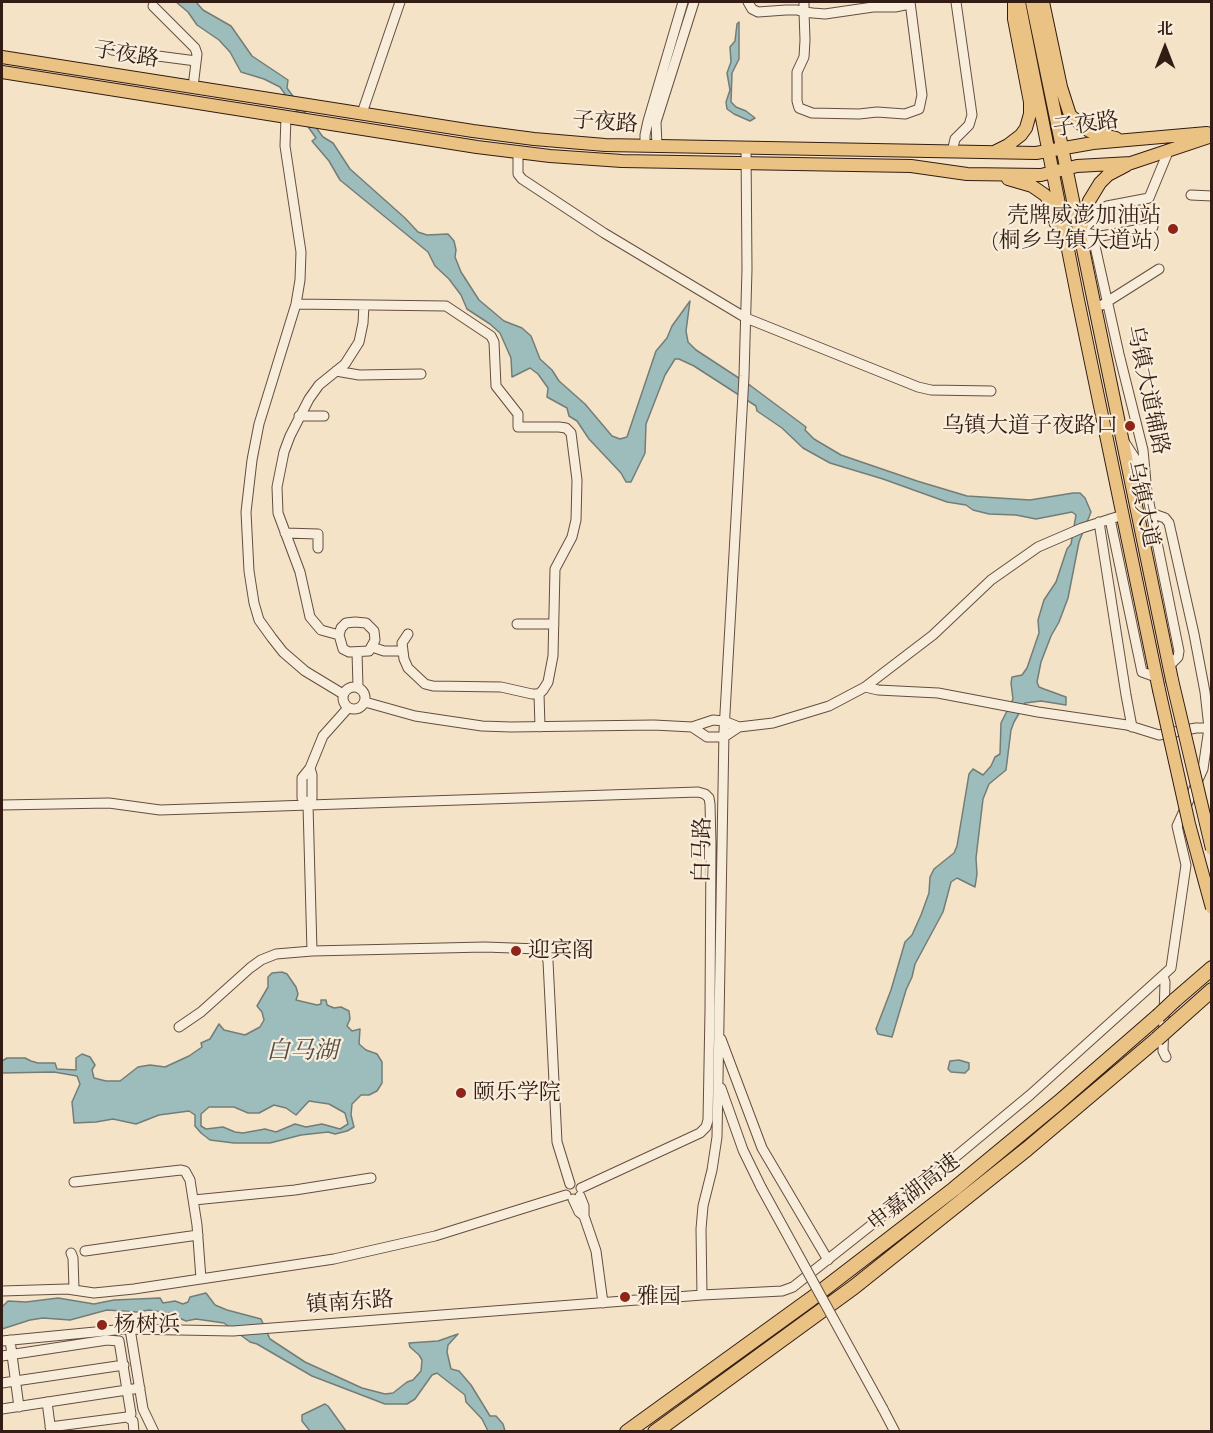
<!DOCTYPE html>
<meta charset="utf-8">
<style>
body{margin:0}
#map{position:relative;width:1213px;height:1433px;overflow:hidden;background:#f5e3c7;font-family:"Old Standard TT","Noto Serif SC",serif}
canvas{display:block}
.frame{position:absolute;inset:0;border:3px solid #331c13;pointer-events:none}
.north{position:absolute;left:1135px;top:18px;width:60px;height:60px;-webkit-text-stroke:4px #f8eddb;paint-order:stroke;rotate:0deg;font-size:16px;font-weight:700;line-height:24px;text-align:center;color:#331c13}
.north::after{content:'';display:block;margin:auto;width:21px;height:27px;background:#331c13;clip-path:polygon(50% 0,100% 100%,50% 72%,0 100%)}
</style>
<div id="map">
<canvas width="1213" height="1433"></canvas>
<div class="frame"></div>
<div class="north">北</div>
</div>
<script>
const g = document.querySelector('canvas').getContext('2d');
g.lineJoin = 'round';
function fill(path, color) { g.fillStyle = color; g.fill(path, 'evenodd'); }
const shape = rows => new Path2D(rows.map(r => 'M' + r).join(''));
function trace(path, color, width, dash) { g.strokeStyle = color; g.lineWidth = width; g.lineCap = dash ? 'butt' : 'round'; g.setLineDash(dash || []); g.stroke(path); }
function label(font, color, halo, rows, align = 'center') {
  g.font = font + ' "Old Standard TT","Noto Serif SC",serif'; g.lineWidth = 4.5; g.setLineDash([]); g.textBaseline = 'middle'; g.strokeStyle = halo; g.fillStyle = color; for (const [text, x, y, turn = 0] of rows) {
    g.save(); g.translate(x, y); g.rotate((+turn || 0) * Math.PI / 180); g.textAlign = isNaN(turn) ? turn : align; if (halo) g.strokeText(text, 0, 0); g.fillText(text, 0, 0); g.restore();
  }
}
const water = shape([
 [176,2,196,2,203,10,231,26,252,56,288,80,287,88,323,137,333,143,350,169,405,218,418,232,427,235,448,234,454,241,456,250,455,257,461,272,479,300,504,321,522,328,531,336,540,359,552,370,559,381,585,404,612,436,620,439,627,437,656,351,667,338,672,326,690,301,686,331,688,342,696,350,751,386,806,427,805,430,814,439,841,455,917,481,967,496,1030,500,1073,493,1080,493,1085,498,1091,512,1079,542,1068,598,1059,622,1051,636,1041,662,1037,682,1039,687,1044,689,1066,697,1066,705,1041,701,1025,703,1014,722,1011,730,1006,770,989,784,983,799,976,858,977,874,975,887,957,878,951,882,943,912,915,964,912,977,906,990,892,1037,878,1034,876,1029,891,990,905,942,912,935,921,915,929,893,930,877,934,869,954,853,957,846,969,774,973,769,983,775,991,766,995,757,1000,754,1001,723,1013,699,1011,683,1012,677,1022,675,1027,668,1039,633,1038,620,1044,600,1056,582,1067,549,1071,544,1076,515,1072,512,1036,519,1016,515,989,514,973,510,966,505,947,502,883,479,830,463,803,448,782,428,757,411,756,406,694,366,679,359,675,359,665,375,646,424,645,453,631,482,626,482,621,473,589,439,577,421,569,416,567,408,547,397,548,388,538,374,530,368,512,377,511,358,500,333,490,324,467,309,461,295,449,279,435,266,428,252,340,180,329,161,312,141,316,138,280,87,264,79,241,72,230,52,219,40,197,25,188,12,176,2],
 [739,22,739,59,732,73,731,102,736,107,746,111,755,118,750,121,734,114,727,109,726,102,730,90,727,73,731,62,730,47,735,41,737,24,739,22],
 [282,972,287,974,296,987,298,994,296,1000,317,1005,321,1004,321,1000,326,1000,327,1005,334,1008,341,1007,349,1011,350,1019,347,1026,352,1031,360,1029,359,1044,366,1050,377,1054,382,1062,382,1083,377,1091,369,1095,361,1095,352,1104,351,1115,354,1127,347,1131,335,1134,328,1132,301,1135,270,1143,234,1143,210,1140,201,1133,195,1126,195,1115,189,1111,159,1115,136,1124,113,1119,96,1122,74,1123,72,1102,80,1084,77,1076,54,1072,2,1073,2,1061,7,1058,25,1058,31,1061,38,1063,55,1063,57,1069,76,1070,76,1058,82,1054,90,1057,95,1065,92,1070,94,1078,106,1081,120,1081,138,1067,150,1065,165,1067,189,1056,202,1047,201,1043,210,1039,219,1024,224,1030,245,1035,260,1027,264,1020,262,1012,257,1006,268,987,268,977,272,973,282,972],
 [309,1101,329,1104,345,1113,348,1124,340,1129,322,1124,306,1127,295,1124,276,1132,265,1129,243,1133,235,1132,223,1127,206,1129,201,1126,201,1114,209,1107,234,1107,248,1113,259,1113,274,1105,286,1108,296,1115,309,1101],
 [959,1060,969,1063,969,1069,965,1073,951,1072,948,1069,950,1061,959,1060],
 [206,1293,215,1305,227,1310,261,1319,270,1339,305,1362,362,1388,385,1394,393,1393,407,1382,413,1380,421,1371,422,1360,419,1355,410,1347,409,1343,438,1341,458,1334,448,1345,447,1352,451,1369,459,1371,471,1385,490,1416,496,1416,503,1424,505,1431,488,1431,482,1419,466,1402,465,1395,437,1373,432,1375,415,1399,407,1404,385,1404,312,1376,257,1344,250,1342,224,1323,196,1319,186,1321,168,1313,149,1310,137,1312,107,1310,70,1320,43,1318,30,1320,2,1329,2,1307,8,1301,26,1302,58,1298,94,1304,114,1300,160,1298,163,1303,175,1301,183,1304,188,1302,190,1297,206,1293],
 [325,1404,328,1406,346,1431,310,1431,302,1421,302,1415,325,1404]
]);
const minor = shape([
 [748,2,752,9,758,12,786,10,797,10,804,12,813,13,825,14,873,7,895,7,905,5,910,2,922,95,919,109,905,114,877,112,859,114,812,113,799,108,797,101,797,72,804,57,805,40,804,12,804,2],
 [153,6,195,48,197,54,193,87],
 [112,50,196,61],
 [362,113,400,2],
 [286,117,285,146,301,252,300,280,296,304,259,424,252,460,246,512,249,571,254,603,259,620,272,638,283,652,305,671,343,694],
 [645,146,645,135,648,121,683,2],
 [657,146,656,122,694,2],
 [952,152,955,139,969,125,972,115,956,2],
 [518,153,518,174,522,179,604,233,746,318,918,387,931,390,991,391],
 [1191,195,1212,196],
 [1080,232,1095,246,1119,354,1143,450,1147,493,1179,651,1178,657,1169,666],
 [1080,232,1107,206,1149,198,1168,152],
 [1080,232,1101,236,1153,227],
 [296,304,446,306,491,336,494,342,496,386,518,414,518,427,559,427,566,428,571,433,577,480,576,520,572,537,555,569,553,656,548,682,543,690,539,694,532,694,501,687,433,686,425,684,408,668,404,659,402,643,408,634],
 [1102,305,1159,269],
 [336,371,359,375,421,374],
 [299,416,324,416],
 [1125,443,1142,469],
 [1110,519,1142,672,1156,677],
 [1099,522,1126,695,1132,727],
 [285,533,318,534,318,548],
 [355,622,366,623,374,631,375,640,369,651,349,652,343,649,339,635,341,628,346,623,355,622],
 [517,624,554,624],
 [339,635,321,630,310,617,300,572,278,513,277,487,284,452,290,436,309,399,319,385,345,364,359,342,363,323,364,305],
 [372,647,384,651,402,651],
 [357,652,358,687],
 '343 698a11 11 0 1 1 22 0a11 11 0 1 1-22 0Z',
 [865,687,878,690,938,693,1038,712,1127,725,1159,735,1196,728,1212,728],
 [539,694,540,727],
 [365,702,415,716,482,726,511,727,654,725,692,727,713,720,724,721,739,727],
 [692,727,707,737,724,737,739,727,773,723,829,706,865,687,933,635,991,580,1038,547,1082,528,1123,515],
 [310,768,312,775,312,798,308,805,312,951],
 [2,805,109,803,160,810,698,792,705,794,709,798,710,804,711,844,710,1010,708,1120,706,1127,700,1133,581,1188],
 [308,805,302,798,302,778,310,768,323,736,348,708],
 [1163,976,1165,982,1163,1051,1166,1057],
 [179,1027,201,1012,250,968,261,960,276,954,312,951,485,947,539,949,546,955,548,961,557,1142,570,1184],
 [721,1039,762,1148,828,1260],
 [721,1088,743,1150,761,1187],
 [74,1182,181,1170,185,1171,190,1180,197,1225,201,1279],
 [580,1196,584,1206,584,1216,596,1251,603,1303],
 [573,1199,579,1212,584,1216],
 [194,1200,295,1190,371,1178],
 [85,1251,198,1235],
 [71,1253,73,1258,74,1289],
 [2,1291,67,1289,94,1293,134,1289,334,1259,435,1236,566,1195],
 [702,1295,701,1229,703,1206,712,1170,717,1137,724,731,744,376,747,269,746,147],
 [130,1329,143,1409,154,1432],
 [10,1340,19,1407],
 [2,1341,126,1329,233,1331,702,1295,782,1291,793,1287,918,1188,1030,1095,1171,968,1186,865,1177,826,1203,769,1209,728,1205,692,1194,634,1169,523,1165,518,1151,513],
 [2,1356,107,1340,119,1341,131,1414,127,1417,50,1427],
 [2,1383,124,1365],
 [47,1402,51,1432],
 [2,1409,140,1388],
 [883,1409,895,1432],
 [127,1417,133,1421,134,1432]
]);
const major = shape([
 [1019,2,1078,300,1159,690],
 [1032,2,1172,680],
 [1043,2,1061,87,1070,115,1089,131,1116,138],
 [2,57,473,131,534,139,605,145,1036,153,1093,143,1207,133],
 [2,72,477,147,550,156,622,161,911,166,967,174,1041,175,1077,166,1131,163,1212,136],
 [996,151,1008,145,1021,135,1026,128,1030,114,1030,102,1014,19,1014,3],
 [1008,179,1032,186,1045,195,1050,202,1056,224],
 [1080,231,1089,201,1100,183,1108,175,1127,165]
]);
const highway = shape([
 [1175,1000,1212,968],
 [1176,1022,1212,990],
 [627,1432,811,1299,954,1189,1058,1103,1158,1016],
 [655,1432,854,1287,1027,1149,1157,1039]
]);
const minorBridge = shape([
 [761,1187,883,1409]
]);
const majorBridge = shape([
 [1172,680,1212,849],
 [1159,690,1189,824,1212,908]
]);
const highwayBridge = shape([
 [1158,1016,1175,1000],
 [1157,1039,1176,1022]
]);
const markers = [
 [1173,229,6,"#8f2418"],
 [1130,426,6,"#8f2418"],
 [516,951,6,"#8f2418"],
 [461,1093,6,"#8f2418"],
 [625,1297,6,"#8f2418"],
 [102,1325,6,"#8f2418"]
];
const streetNames = [
 ["子夜路",126,55,9],
 ["子夜路",605,123,4],
 ["子夜路",1086,125,-8],
 ["乌镇大道辅路",1147,390,78],
 ["乌镇大道",1142,504,78],
 ["白马路",703,850,-89],
 ["申嘉湖高速",914,1193,-38],
 ["镇南东路",350,1303,-4]
];
const poiNames = [
 ["壳牌威澎加油站",1161,216,"right"],
 ["(桐乡乌镇大道站)",1161,241,"right"],
 ["乌镇大道子夜路口",1118,426,"right"],
 ["迎宾阁",528,951],
 ["颐乐学院",473,1093],
 ["雅园",637,1297],
 ["杨树浜",114,1325]
];
const waterNames = [
 ["白马湖",302,1052]
];
fill(water, '#9dbdbc');
trace(water, '#737d78', 1.5);
trace(minor, '#644e40', 11);
trace(major, '#331c13', 14);
trace(highway, '#331c13', 16);
trace(minor, '#f8eddb', 9);
trace(major, '#eac284', 12);
trace(highway, '#eac284', 14);
trace(minorBridge, '#644e40', 11, []);
trace(majorBridge, '#331c13', 14, []);
trace(highwayBridge, '#331c13', 16, []);
trace(minorBridge, '#f8eddb', 9);
trace(majorBridge, '#eac284', 12);
trace(highwayBridge, '#eac284', 14);
for (const [x, y, r, color] of markers) { const dot = new Path2D(); dot.arc(x, y, r, 0, 2 * Math.PI); g.fillStyle = color; g.fill(dot); trace(dot, '#f8eddb', 2); }
label('22px', '#331c13', '#f8eddb', streetNames);
label('22px', '#331c13', '#f8eddb', poiNames, 'left');
label('italic 24px', '#534c46', '#f8eddb', waterNames);
</script>
